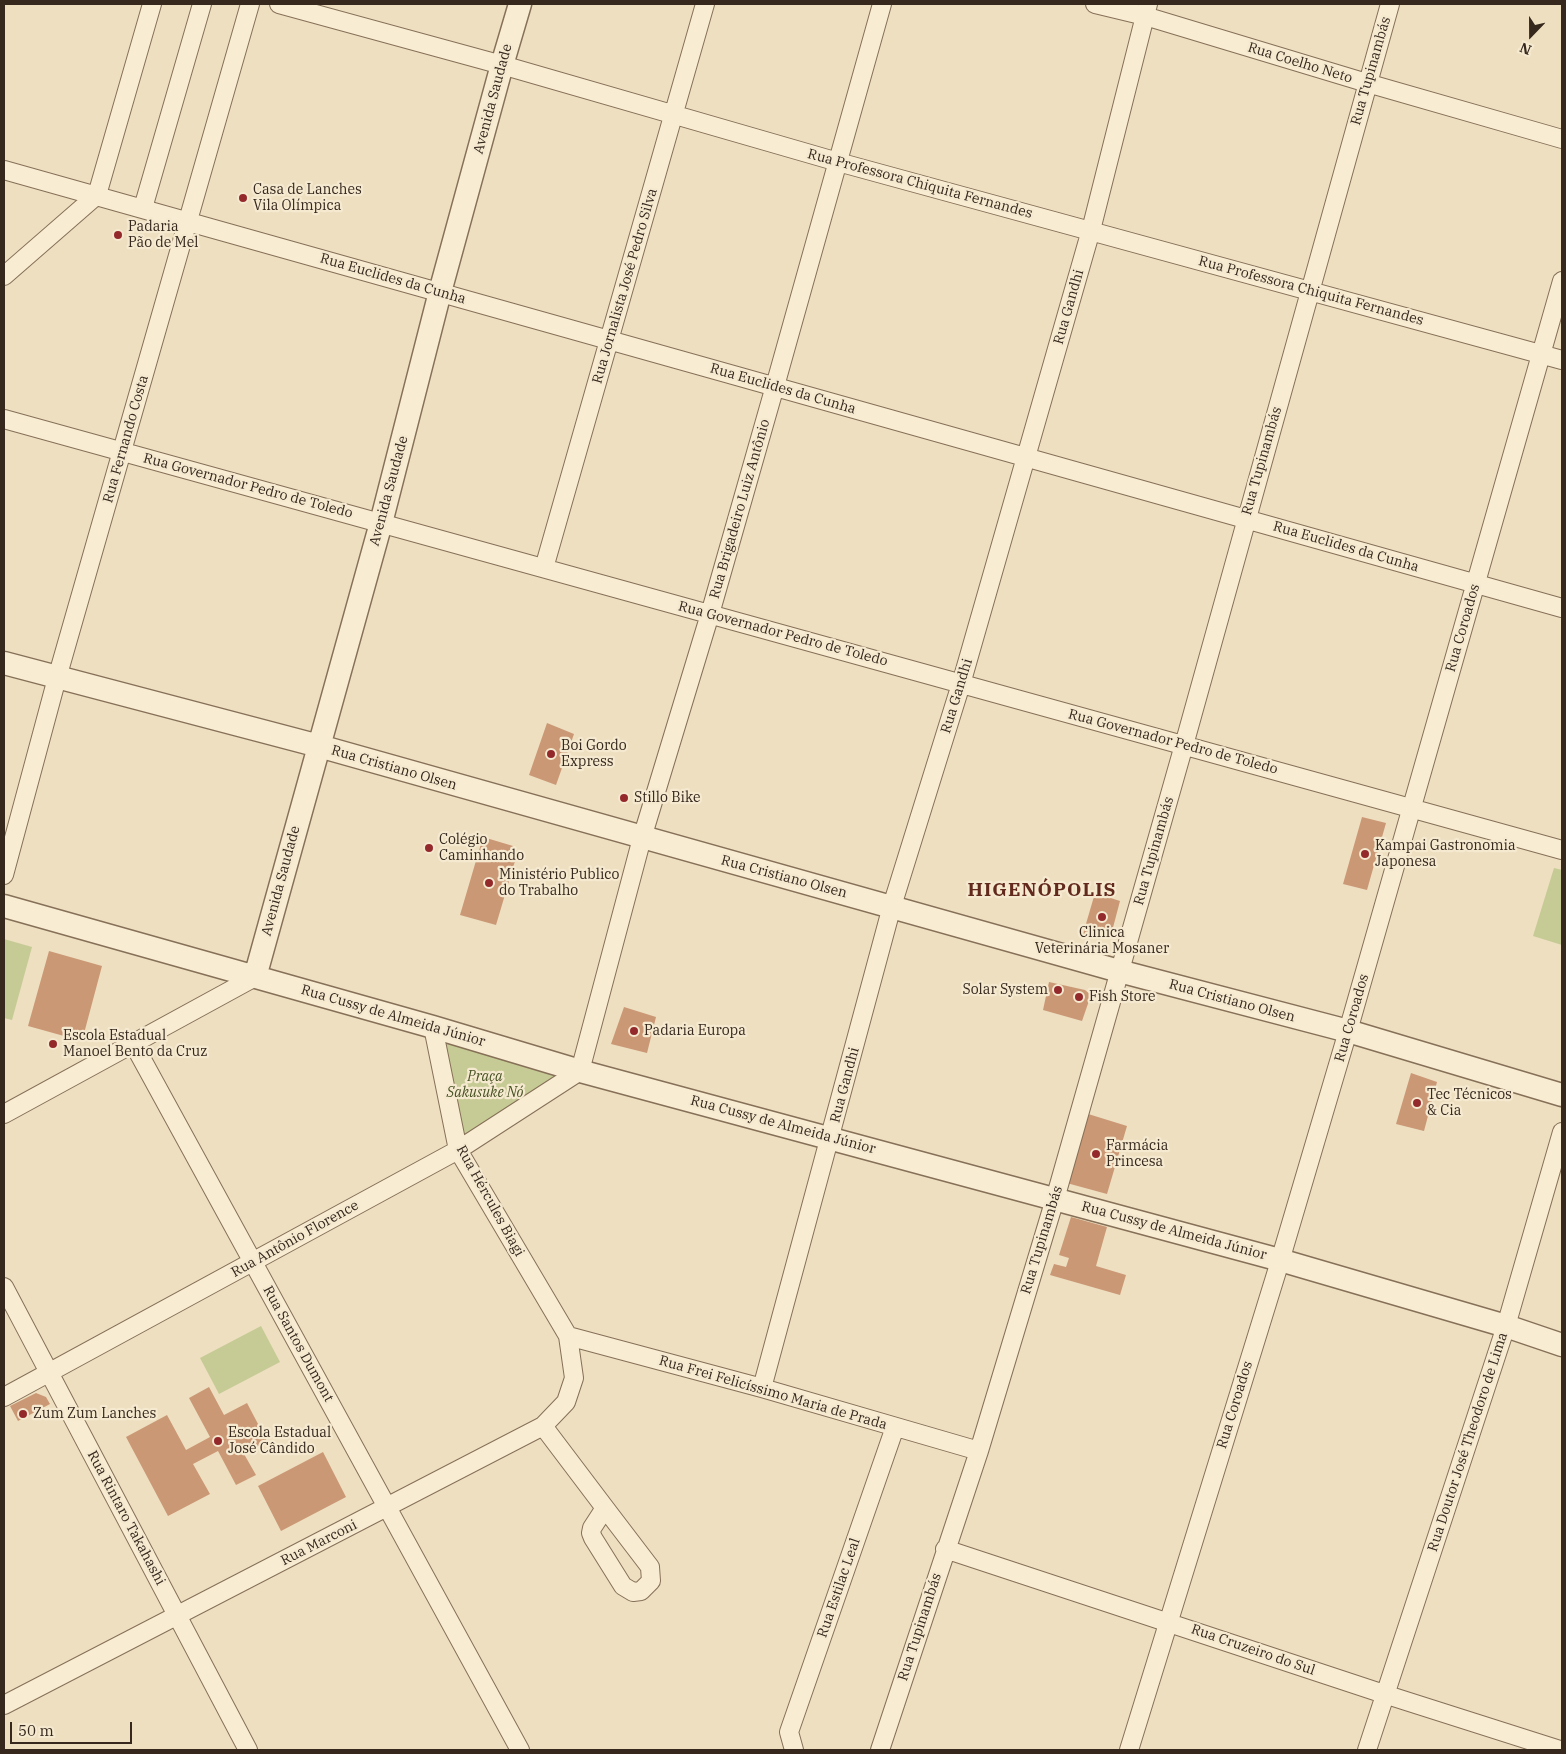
<!DOCTYPE html>
<meta charset="utf-8">
<style>
body{margin:0}
#map{position:relative;width:1566px;height:1754px;overflow:hidden;background:#eddfc0;font-family:"IBM Plex Serif",serif}
canvas{display:block}
.frame{position:absolute;inset:0;border:5px solid #36281d;pointer-events:none}
.north{position:absolute;left:1506px;top:10px;width:50px;height:50px;-webkit-text-stroke:4px #f5e9d0;paint-order:stroke;rotate:202deg;font-size:14px;font-weight:700;line-height:20px;text-align:center;color:#36281d}
.north::after{content:'';display:block;margin:auto;width:18px;height:22px;background:#36281d;clip-path:polygon(50% 0,100% 100%,50% 72%,0 100%)}
.scale{position:absolute;left:10px;top:1722px;width:122px;height:22px;box-sizing:border-box;border:2px solid #36281d;border-top:0;padding-left:6px;font-size:15px;line-height:18px;white-space:nowrap;color:#36281d;-webkit-text-stroke:4px #f5e9d0;paint-order:stroke}
</style>
<div id="map">
<canvas width="1566" height="1754"></canvas>
<div class="frame"></div>
<div class="north">N</div>
<div class="scale">50 m</div>
</div>
<script>
const g = document.querySelector('canvas').getContext('2d');
g.lineJoin = 'round';
function fill(path, color) { g.fillStyle = color; g.fill(path, 'evenodd'); }
const shape = rows => new Path2D(rows.map(r => 'M' + r).join(''));
function trace(path, color, width, dash) { g.strokeStyle = color; g.lineWidth = width; g.lineCap = dash ? 'butt' : 'round'; g.setLineDash(dash || []); g.stroke(path); }
function label(font, color, halo, rows, align = 'center') {
  g.font = font + ' "IBM Plex Serif",serif'; g.lineWidth = 4.5; g.setLineDash([]); g.textBaseline = 'middle'; g.strokeStyle = halo; g.fillStyle = color; for (const [text, x, y, turn = 0] of rows) {
    g.save(); g.translate(x, y); g.rotate((+turn || 0) * Math.PI / 180); g.textAlign = isNaN(turn) ? turn : align; if (halo) g.strokeText(text, 0, 0); g.fillText(text, 0, 0); g.restore();
  }
}
const green = shape([
 [1554,868,1562,870,1562,945,1533,936],
 [4,939,32,947,12,1020,4,1018],
 [436,1030,577,1071,458,1147],
 [261,1326,280,1362,219,1394,200,1358]
]);
const building = shape([
 [547,723,574,734,556,785,529,775],
 [1362,817,1386,823,1367,890,1343,884],
 [483,837,513,846,512,849,518,851,496,925,460,915],
 [1095,893,1120,901,1110,939,1083,934],
 [49,951,102,966,82,1041,28,1026],
 [1049,982,1085,990,1091,995,1082,1021,1043,1010],
 [624,1007,656,1017,647,1053,611,1044],
 [1411,1073,1437,1082,1424,1131,1396,1124],
 [1085,1113,1127,1126,1107,1194,1063,1182],
 [1071,1217,1107,1227,1096,1266,1126,1275,1120,1295,1050,1275,1054,1264,1066,1267,1069,1258,1059,1255],
 [209,1387,224,1415,247,1403,267,1441,244,1454,256,1475,236,1485,218,1451,193,1464,210,1494,168,1516,126,1437,167,1415,186,1450,210,1437,189,1398],
 [36,1393,46,1397,50,1404,18,1421,10,1406],
 [323,1452,346,1497,281,1531,258,1486]
]);
const minor = shape([
 [279,4,502,65,838,162,1562,360],
 [1095,4,1145,16,1367,83,1562,139],
 [4,170,1562,608],
 [143,208,202,4],
 [4,276,97,195,152,4],
 [4,419,1562,850],
 [544,568,705,4],
 [4,875,57,678,250,4],
 [133,1043,520,1750],
 [4,1114,255,977],
 [4,1287,248,1750],
 [568,1336,762,1388,979,1451],
 [762,1388,892,906,961,684,1091,230,1148,4],
 [4,1397,458,1150,580,1071,642,838,710,614,775,386,882,4],
 [543,1426,605,1508,650,1567,651,1581,641,1591,633,1592,623,1586,593,1538,591,1533,592,1528,605,1508],
 [945,1549,1384,1694,1560,1750],
 [4,1705,543,1426,566,1402,574,1378,568,1336,458,1150,433,1027],
 [794,1750,789,1732,895,1427],
 [880,1750,979,1451,1055,1199,1184,745,1390,4],
 [1129,1750,1277,1271,1348,1031,1562,281],
 [1367,1750,1506,1326,1562,1132]
]);
const tertiary = shape([
 [4,663,319,746,1119,971,1348,1031,1562,1095],
 [4,906,433,1027,580,1071,1280,1260,1506,1326,1562,1345],
 [255,977,381,523,440,292,502,65,520,4]
]);
const markers = [
 [243,198,5,"#94292c"],
 [118,235,5,"#94292c"],
 [551,754,5,"#94292c"],
 [624,798,5,"#94292c"],
 [429,848,5,"#94292c"],
 [1365,854,5,"#94292c"],
 [489,883,5,"#94292c"],
 [1102,917,5,"#94292c"],
 [1058,990,5,"#94292c"],
 [1079,997,5,"#94292c"],
 [634,1031,5,"#94292c"],
 [53,1044,5,"#94292c"],
 [1417,1103,5,"#94292c"],
 [1096,1154,5,"#94292c"],
 [23,1414,5,"#94292c"],
 [218,1441,5,"#94292c"]
];
const streetNames = [
 ["Rua Coelho Neto",1300,63,17],
 ["Rua Tupinambás",1371,71,-74],
 ["Avenida Saudade",493,99,-75],
 ["Rua Professora Chiquita Fernandes",920,184,15],
 ["Rua Euclides da Cunha",393,279,16],
 ["Rua Jornalista José Pedro Silva",625,286,-74],
 ["Rua Professora Chiquita Fernandes",1311,291,15],
 ["Rua Gandhi",1069,307,-74],
 ["Rua Euclides da Cunha",783,389,16],
 ["Rua Fernando Costa",126,439,-74],
 ["Rua Tupinambás",1262,461,-74],
 ["Rua Governador Pedro de Toledo",248,486,15],
 ["Avenida Saudade",389,491,-75],
 ["Rua Brigadeiro Luiz Antônio",740,509,-74],
 ["Rua Euclides da Cunha",1346,547,16],
 ["Rua Coroados",1463,628,-74],
 ["Rua Governador Pedro de Toledo",783,634,15],
 ["Rua Gandhi",957,696,-73],
 ["Rua Governador Pedro de Toledo",1173,742,15],
 ["Rua Cristiano Olsen",394,768,16],
 ["Rua Tupinambás",1154,851,-74],
 ["Rua Cristiano Olsen",784,877,15],
 ["Avenida Saudade",281,881,-75],
 ["Rua Cristiano Olsen",1232,1001,15],
 ["Rua Cussy de Almeida Júnior",393,1016,16],
 ["Rua Coroados",1352,1018,-74],
 ["Rua Gandhi",845,1085,-75],
 ["Rua Cussy de Almeida Júnior",783,1125,15],
 ["Rua Hércules Biagi",490,1201,61],
 ["Rua Cussy de Almeida Júnior",1174,1231,15],
 ["Rua Antônio Florence",295,1239,-29],
 ["Rua Tupinambás",1042,1240,-73],
 ["Rua Santos Dumont",298,1344,61],
 ["Rua Frei Felicíssimo Maria de Prada",773,1393,16],
 ["Rua Coroados",1235,1405,-73],
 ["Rua Doutor José Theodoro de Lima",1468,1442,-72],
 ["Rua Rintaro Takahashi",126,1518,62],
 ["Rua Marconi",319,1543,-27],
 ["Rua Estilac Leal",839,1588,-71],
 ["Rua Tupinambás",920,1627,-72],
 ["Rua Cruzeiro do Sul",1253,1650,19]
];
const poiNames = [
 ["Casa de Lanches",253,190],
 ["Vila Olímpica",253,206],
 ["Padaria",128,227],
 ["Pão de Mel",128,243],
 ["Boi Gordo",561,746],
 ["Express",561,762],
 ["Stillo Bike",634,798],
 ["Colégio",439,840],
 ["Caminhando",439,856],
 ["Kampai Gastronomia",1375,846],
 ["Japonesa",1375,862],
 ["Ministério Publico",499,875],
 ["do Trabalho",499,891],
 ["Clinica",1102,933,"center"],
 ["Veterinária Mosaner",1102,949,"center"],
 ["Solar System",1048,990,"right"],
 ["Fish Store",1089,997],
 ["Padaria Europa",644,1031],
 ["Escola Estadual",63,1036],
 ["Manoel Bento da Cruz",63,1052],
 ["Tec Técnicos",1427,1095],
 ["& Cia",1427,1111],
 ["Farmácia",1106,1146],
 ["Princesa",1106,1162],
 ["Zum Zum Lanches",33,1414],
 ["Escola Estadual",228,1433],
 ["José Cândido",228,1449]
];
const parkNames = [
 ["Praça",485,1077],
 ["Sakusuke Nó",485,1093]
];
const districtNames = [
 ["HIGENÓPOLIS",1042,891]
];
fill(green, '#c6cb95');
fill(building, '#cb9876');
trace(minor, '#867058', 20);
trace(tertiary, '#867058', 25);
trace(minor, '#f8ecd3', 18);
trace(tertiary, '#f8ecd3', 22);
for (const [x, y, r, color] of markers) { const dot = new Path2D(); dot.arc(x, y, r, 0, 2 * Math.PI); g.fillStyle = color; g.fill(dot); trace(dot, '#f5e9d0', 2); }
label('14px', '#36281d', '#f5e9d0', streetNames);
label('14px', '#36281d', '#f5e9d0', poiNames, 'left');
label('italic 14px', '#475223', '#f5e9d0', parkNames);
g.letterSpacing = '1px';
label('bold 19px', '#622a1d', '#f5e9d0', districtNames);
g.letterSpacing = '0px';
</script>
